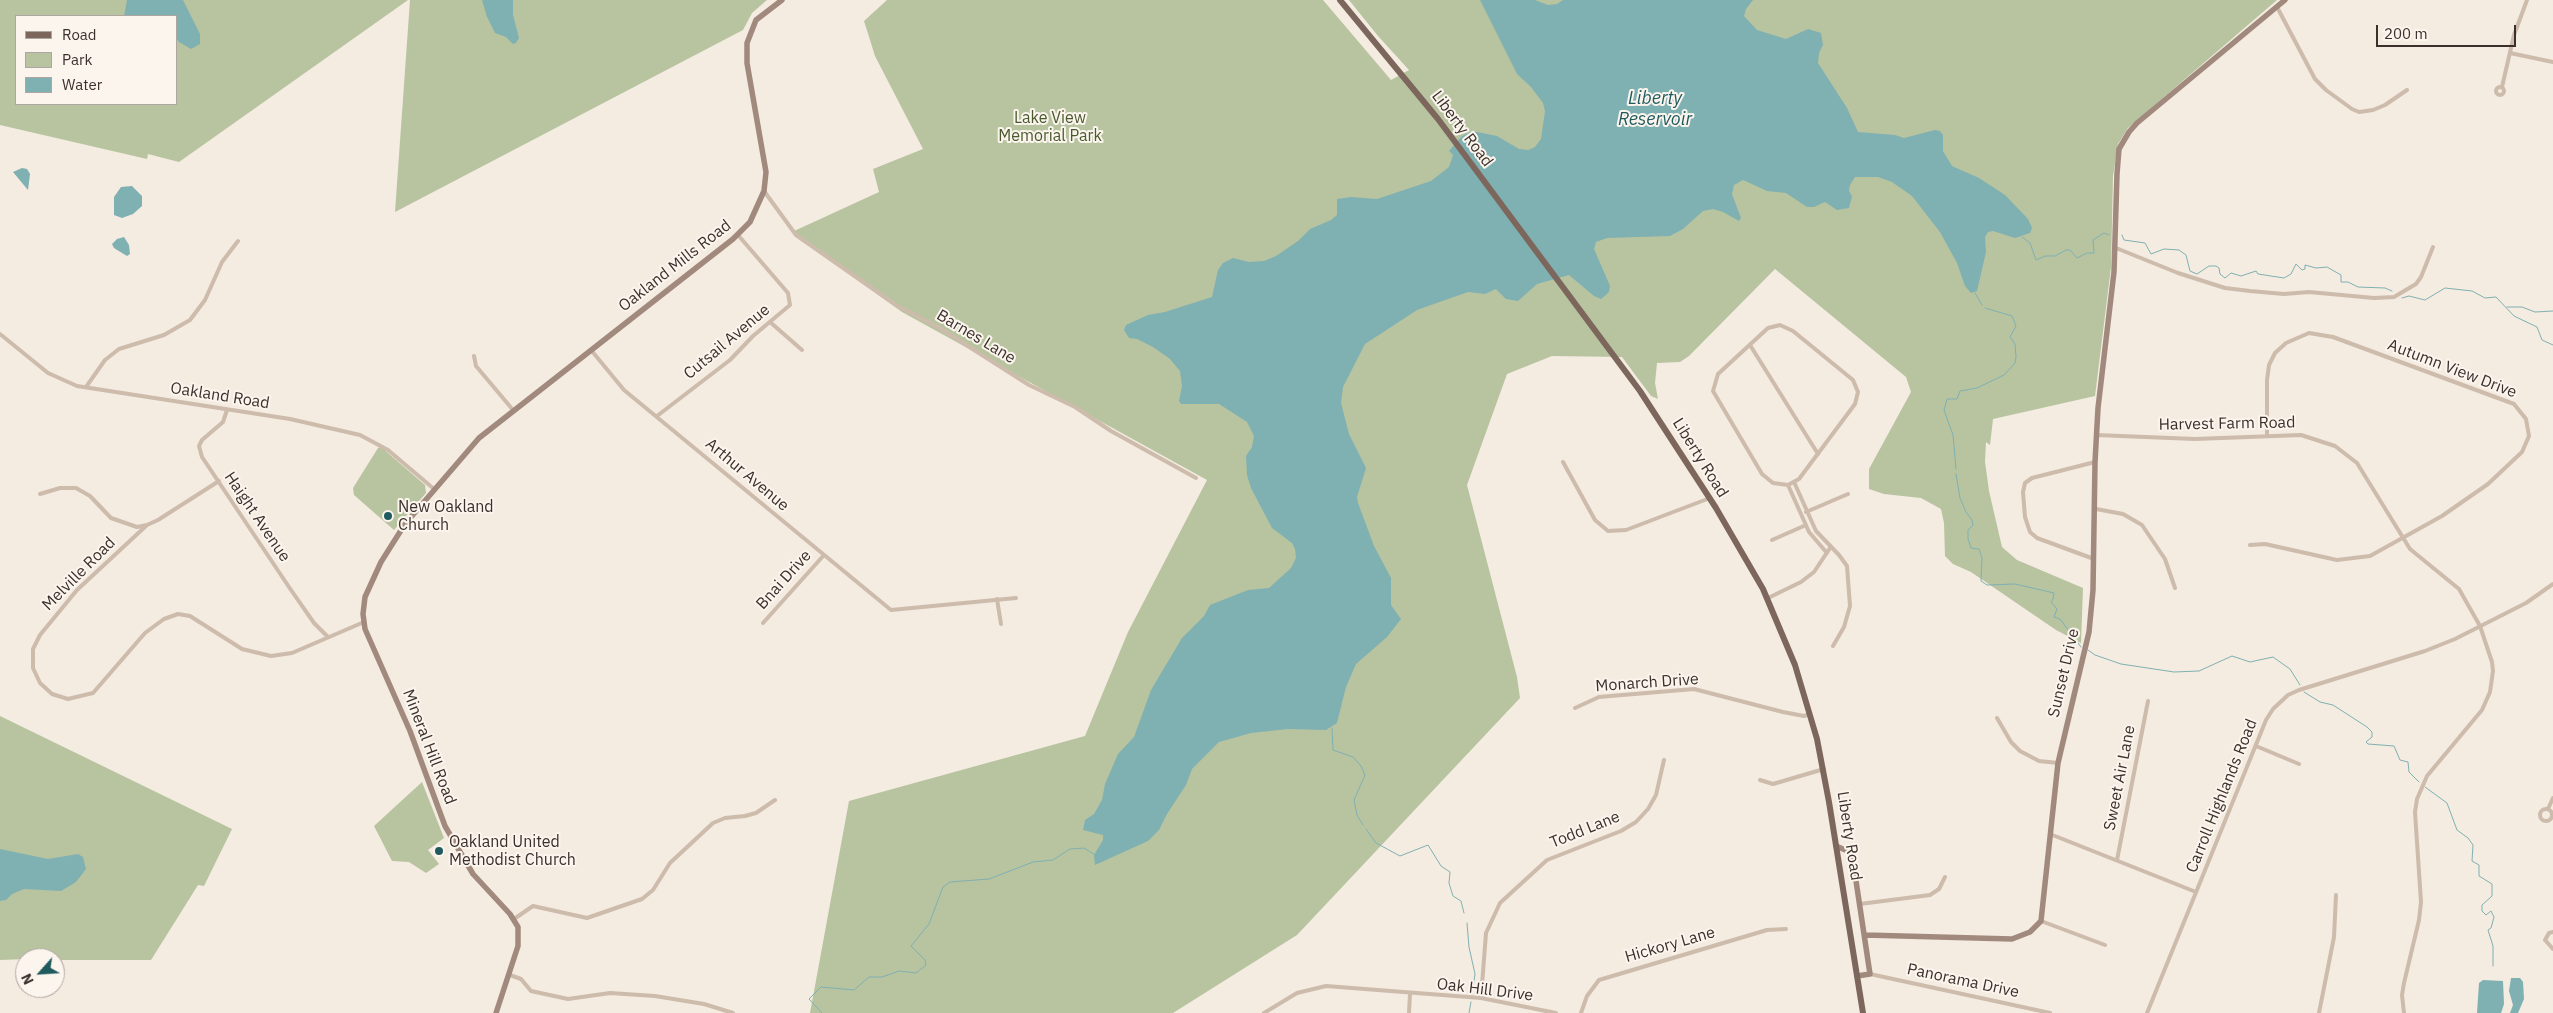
<!DOCTYPE html>
<style>
body{margin:0}
#map{position:relative;width:2553px;height:1013px;overflow:hidden;background:#f4ebe1;font-family:"IBM Plex Sans",sans-serif}
canvas{display:block}
.legend{position:absolute;left:15px;top:15px;width:162px;height:90px;box-sizing:border-box;background:#fbf5ee;border:1px solid #aea6a0;margin:0;padding:6px 9px;list-style:none;font-size:15px;color:#3b302b}
.legend li{display:flex;align-items:center;gap:10px;height:25px}
.legend b{width:25px;border:1px solid #aea6a0}
.north{position:absolute;left:15px;top:948px;width:50px;height:50px;box-sizing:border-box;background:#fbf5ee;border:1px solid #aea6a0;border-radius:50%;rotate:244deg;font-size:14px;font-weight:700;line-height:20px;text-align:center;color:#3b302b}
.north::after{content:'';display:block;margin:auto;width:18px;height:22px;background:#1f5a5e;clip-path:polygon(50% 0,100% 100%,50% 72%,0 100%)}
.scale{position:absolute;left:2376px;top:25px;width:140px;height:22px;box-sizing:border-box;border:2px solid #3b302b;border-top:0;padding-left:6px;font-size:15px;line-height:18px;white-space:nowrap;color:#3b302b;-webkit-text-stroke:4px #fbf5ee;paint-order:stroke}
</style>
<div id="map">
<canvas width="2553" height="1013"></canvas>
<ul class="legend">
<li><b style="height:6px;background:#7d675c"></b>Road</li>
<li><b style="height:14px;background:#b8c4a0"></b>Park</li>
<li><b style="height:14px;background:#7fb0b2"></b>Water</li>
</ul>
<div class="north">N</div>
<div class="scale">200 m</div>
</div>
<script>
const g = document.querySelector('canvas').getContext('2d');
g.lineJoin = 'round';
function fill(path, color) { g.fillStyle = color; g.fill(path, 'evenodd'); }
const shape = rows => new Path2D(rows.map(r => 'M' + r).join(''));
function trace(path, color, width, dash) { g.strokeStyle = color; g.lineWidth = width; g.lineCap = dash ? 'butt' : 'round'; g.setLineDash(dash || []); g.stroke(path); }
function label(font, color, halo, rows, align = 'center') {
  g.font = font + ' "IBM Plex Sans",sans-serif'; g.lineWidth = 4; g.setLineDash([]); g.textBaseline = 'middle'; g.strokeStyle = halo; g.fillStyle = color; for (const [text, x, y, turn = 0] of rows) {
    g.save(); g.translate(x, y); g.rotate((+turn || 0) * Math.PI / 180); g.textAlign = isNaN(turn) ? turn : align; if (halo) g.strokeText(text, 0, 0); g.fillText(text, 0, 0); g.restore();
  }
}
const green = shape([
 [0,0,408,0,179,162,148,154,147,159,0,125],
 [16,16,176,16,176,104,16,104],
 [410,0,767,0,752,13,743,30,395,212],
 [887,0,1323,0,1391,80,1409,70,1378,36,1349,0,2277,0,2128,128,2118,144,2113,176,2111,267,2095,396,1993,419,1990,445,1986,442,1985,462,1989,491,2002,547,2017,560,2083,588,2081,643,2056,630,1971,572,1953,564,1945,556,1944,523,1941,509,1921,498,1884,494,1869,489,1869,469,1911,392,1906,377,1775,269,1689,356,1680,362,1657,363,1655,383,1658,399,1651,396,1622,357,1552,356,1507,374,1467,485,1517,677,1520,698,1297,935,1173,1013,810,1013,849,801,1085,736,1128,632,1207,480,902,312,792,232,879,192,873,169,923,149,875,56,864,21],
 [381,447,425,485,426,493,394,530,354,495,353,488,378,448],
 [0,716,232,829,204,886,198,885,151,960,55,960,55,958,0,960],
 [422,782,444,838,428,850,439,864,426,873,409,862,392,861,374,826]
]);
const water = shape([
 [127,0,183,0,200,34,200,44,191,49,179,42,176,38,176,16,124,16],
 [482,0,513,0,513,15,519,38,516,43,513,44,506,37,495,33,487,17],
 [1480,0,1535,0,1548,5,1557,4,1563,0,1753,0,1746,9,1744,16,1757,30,1786,39,1808,29,1821,33,1823,45,1819,53,1818,63,1847,108,1858,132,1895,135,1904,138,1935,130,1940,131,1943,135,1943,151,1952,166,1979,178,2005,195,2028,219,2032,228,2030,233,2015,238,1993,231,1988,232,1985,237,1986,252,1977,291,1971,293,1965,286,1957,263,1940,232,1912,196,1892,182,1878,177,1855,177,1850,185,1849,191,1852,196,1849,208,1837,210,1825,202,1814,207,1807,207,1786,193,1767,191,1743,180,1734,185,1732,194,1741,218,1739,221,1723,212,1713,209,1703,211,1683,229,1670,236,1607,238,1596,242,1594,249,1610,286,1609,292,1601,299,1594,296,1569,275,1537,284,1518,301,1506,299,1496,289,1485,294,1468,292,1417,310,1365,344,1343,387,1341,403,1349,434,1366,468,1357,497,1358,503,1374,546,1391,578,1391,605,1401,619,1387,637,1356,664,1346,687,1337,723,1326,730,1288,729,1251,733,1219,742,1192,769,1186,785,1167,814,1159,830,1148,841,1095,865,1094,855,1103,840,1103,835,1083,830,1085,820,1094,814,1102,800,1105,784,1118,754,1134,737,1151,690,1182,638,1204,616,1210,605,1248,590,1269,588,1291,568,1296,558,1295,549,1292,543,1272,528,1251,488,1247,475,1246,456,1252,447,1254,436,1247,422,1219,404,1181,404,1179,401,1182,386,1180,371,1170,359,1153,347,1137,339,1129,338,1124,330,1126,325,1148,315,1165,312,1212,297,1218,270,1223,263,1233,258,1249,262,1264,261,1276,256,1298,241,1310,229,1331,220,1337,215,1337,199,1351,197,1377,199,1431,181,1449,167,1453,155,1449,151,1462,136,1472,131,1497,136,1519,149,1528,150,1535,147,1541,139,1545,111,1543,103,1531,87,1517,74],
 [22,168,27,169,30,174,28,190,13,172],
 [132,186,142,196,142,206,133,214,122,218,114,215,114,197,121,187],
 [124,237,129,245,130,254,127,256,114,248,112,244,117,239],
 [0,849,48,859,78,854,83,857,86,869,76,882,61,891,24,889,12,894,6,900,0,901],
 [2511,978,2520,978,2523,982,2524,999,2518,1013,2510,1013,2513,1005,2509,991],
 [2483,980,2503,981,2504,1004,2501,1013,2477,1013,2479,983]
]);
const stream = shape([
 [2122,235,2124,240,2145,243,2151,254,2164,249,2179,250,2186,255,2190,271,2197,274,2209,266,2216,266,2219,268,2220,274,2225,278,2231,273,2241,276,2256,271,2258,274,2284,278,2291,274,2296,264,2302,270,2305,269,2305,265,2316,268,2327,267,2341,275,2341,282,2348,282,2358,287,2385,288,2392,291],
 [2022,237,2030,243,2036,260,2045,256,2055,256,2066,250,2070,250,2077,258,2087,253,2094,253,2093,240,2104,233,2109,235],
 [1975,293,1982,305],
 [2402,298,2409,296,2425,300,2445,288,2472,291,2485,298,2496,297,2514,316,2537,327,2542,340,2553,345],
 [2507,307,2522,307,2535,312,2553,311],
 [1956,469,1953,435,1944,410,1947,399,1957,399,1960,391,1977,388,2004,375,2015,363,2016,357,2015,344,2010,337,2016,326,2012,316,1985,308],
 [1956,474,1960,498,1966,512,1972,520,1973,525,1968,530,1968,539,1971,548,1979,549,1982,558,1981,581,1987,585,2015,584,2054,593,2053,599,2051,602,2057,609,2054,617,2060,619,2081,647],
 [2088,650,2095,655,2121,664,2174,672,2199,671,2232,656,2250,662,2273,657,2290,669,2300,685],
 [2304,692,2320,702,2333,705,2367,727,2372,732,2372,737,2366,742,2368,744,2394,746,2400,760,2408,762,2409,772,2419,782],
 [1332,728,1333,750,1353,757,1361,766,1365,775,1354,800,1357,815,1363,825],
 [2425,787,2447,803,2457,830,2468,838,2473,845,2472,861,2479,865,2479,876,2492,884,2492,896,2482,905,2482,911,2486,915,2491,911,2494,917,2491,928,2488,930,2493,946,2493,966],
 [1366,829,1376,843,1400,856,1428,845,1441,866,1450,872,1449,883,1453,896,1461,901,1464,913],
 [1467,923,1469,947,1475,974,1472,994],
 [822,1013,809,999,821,987,854,990,869,977,882,977,899,971,916,973,926,965,925,960,911,946,929,924,943,887,950,882,989,879,1033,862,1053,860,1070,849,1084,848,1095,855],
 [1469,1013,1471,1002]
]);
const street = shape([
 [2277,7,2315,79,2326,90,2352,109,2359,112,2373,110,2385,105,2407,90],
 [2510,53,2553,62],
 '2496 91a4 4 0 1 1 8 0a4 4 0 1 1-8 0Z',
 [2502,87,2514,35,2527,0],
 [764,191,796,235,896,305,938,327,1029,385,1075,407,1111,431,1196,478],
 [2116,248,2178,273,2225,288,2250,291,2284,294,2309,292,2374,298,2394,297,2416,284,2421,277,2433,247],
 [770,322,802,350],
 [1780,325,1793,331,1853,380,1858,392,1855,404,1799,479,1788,485,1773,483,1762,474,1713,391,1718,374,1768,328,1780,325],
 [0,334,48,373,77,386,290,419,360,435,388,450,434,489],
 [1750,345,1818,454],
 [591,350,624,390,891,610,1016,598],
 [474,356,476,366,513,410],
 [86,387,105,360,119,349,164,335,190,320,205,300,222,262,238,241],
 [227,410,223,422,202,440,199,446,202,457,291,590,314,623,328,637],
 [657,416,730,360,753,336,790,305,788,293,738,235],
 [2096,435,2195,439,2301,435,2335,446,2357,463,2410,549,2459,589,2480,626,2492,662,2493,671,2490,692,2482,710,2427,776,2417,799,2415,812,2421,902,2419,920,2404,983,2402,995,2404,1013],
 [1563,462,1595,520,1608,531,1626,530,1710,498],
 [1794,482,1816,531,1839,555,1847,566,1850,606,1844,627,1833,646],
 [1788,485,1809,532,1827,553],
 [40,494,60,488,76,488,90,496,111,518,137,527,147,525,158,520,219,481],
 [2096,509,2123,514,2142,525,2165,559,2175,588],
 [1806,512,1848,494],
 [147,525,77,590,40,635,33,649,33,668,40,683,52,694,68,699,93,693,145,633,164,619,178,614,190,616,242,649,271,656,292,653,364,622],
 [1772,540,1806,525],
 [2250,545,2265,544,2337,560,2370,556,2442,516,2488,484,2522,452,2529,436,2526,419,2514,404,2333,337,2309,333,2286,343,2275,353,2269,365,2267,380,2267,436],
 [2094,559,2037,538,2030,532,2025,517,2023,492,2025,483,2032,478,2095,462],
 [1768,598,1801,582,1814,572,1830,548],
 [997,599,1001,624],
 [763,623,824,555],
 [1575,708,1599,697,1694,689,1783,712,1804,716,1810,714],
 [1997,718,2011,742,2020,751,2039,761,2058,763],
 [2256,746,2299,764],
 [1760,780,1773,784,1824,769],
 [2548,809,2553,798],
 '2540 815a6 6 0 1 1 12 0a6 6 0 1 1-12 0Z',
 [2050,834,2196,892],
 [2117,860,2148,701],
 [1860,904,1930,895,1939,889,1945,877],
 [514,919,533,906,587,918,642,899,653,890,670,863,713,823,725,818,745,816,756,813,775,800],
 [2041,921,2105,945],
 [2553,932,2549,933,2545,940,2553,949],
 [1870,974,2050,1013],
 [510,975,521,979,531,991,568,999,610,993,655,996,704,1004,733,1013],
 [1481,998,1486,933,1500,903,1547,860,1621,831,1636,822,1648,809,1656,795,1664,760],
 [1264,1013,1297,993,1326,986,1481,998,1556,1013],
 [1409,1013,1410,994],
 [1581,1013,1587,996,1599,980,1767,930,1786,929],
 [2147,1013,2266,720,2273,709,2288,695,2299,690,2425,651,2455,639,2526,603,2553,584],
 [2319,1013,2334,937,2336,895]
]);
const secondary = shape([
 [1836,846,1850,852,1853,861,1870,974,1857,976],
 [1865,935,2012,939,2030,932,2041,921,2058,763,2089,632,2093,590,2095,462,2098,408,2114,272,2117,174,2119,149,2129,132,2137,123,2285,0],
 [496,1013,518,946,518,927,510,914,473,874,445,826,410,731,365,629,363,614,365,597,381,562,405,524,479,438,733,239,750,222,764,191,766,172,747,63,747,43,756,20,782,0]
]);
const primary = shape([
 [1340,0,1438,119,1640,391,1716,508,1763,589,1795,665,1817,739,1829,802,1863,1013]
]);
const markers = [
 [388,516,5,"#1f5a5e"],
 [439,851,5,"#1f5a5e"]
];
const parkNames = [
 ["Lake View",1050,118],
 ["Memorial Park",1050,136]
];
const streetNames = [
 ["Liberty Road",1462,129,53],
 ["Oakland Mills Road",675,266,-38],
 ["Barnes Lane",976,337,31],
 ["Cutsail Avenue",727,342,-40],
 ["Autumn View Drive",2452,369,21],
 ["Oakland Road",220,396,9],
 ["Harvest Farm Road",2227,424,-1],
 ["Liberty Road",1700,458,58],
 ["Arthur Avenue",747,475,40],
 ["Haight Avenue",257,517,56],
 ["Melville Road",79,574,-45],
 ["Bnai Drive",784,580,-48],
 ["Sunset Drive",2064,673,-77],
 ["Monarch Drive",1647,683,-4],
 ["Mineral Hill Road",429,747,69],
 ["Sweet Air Lane",2120,778,-79],
 ["Carroll Highlands Road",2222,796,-68],
 ["Todd Lane",1585,830,-22],
 ["Liberty Road",1849,836,81],
 ["Hickory Lane",1670,945,-16],
 ["Panorama Drive",1963,981,12],
 ["Oak Hill Drive",1485,990,7]
];
const poiNames = [
 ["New Oakland",398,507],
 ["Church",398,525],
 ["Oakland United",449,842],
 ["Methodist Church",449,860]
];
const waterNames = [
 ["Liberty",1655,99],
 ["Reservoir",1655,120]
];
fill(green, '#b8c4a0');
fill(water, '#7fb0b2');
trace(stream, '#7fb0b2', 1);
trace(street, '#cdbbac', 4);
trace(secondary, '#a18a7d', 5.5);
trace(primary, '#7d675c', 6);
for (const [x, y, r, color] of markers) { const dot = new Path2D(); dot.arc(x, y, r, 0, 2 * Math.PI); g.fillStyle = color; g.fill(dot); trace(dot, '#fbf5ee', 2); }
label('16px', '#4a5a2e', '#fbf5ee', parkNames);
label('16px', '#3b302b', '#fbf5ee', streetNames);
label('16px', '#3b302b', '#fbf5ee', poiNames, 'left');
label('italic 18px', '#1f5a5e', '#fbf5ee', waterNames);
</script>
